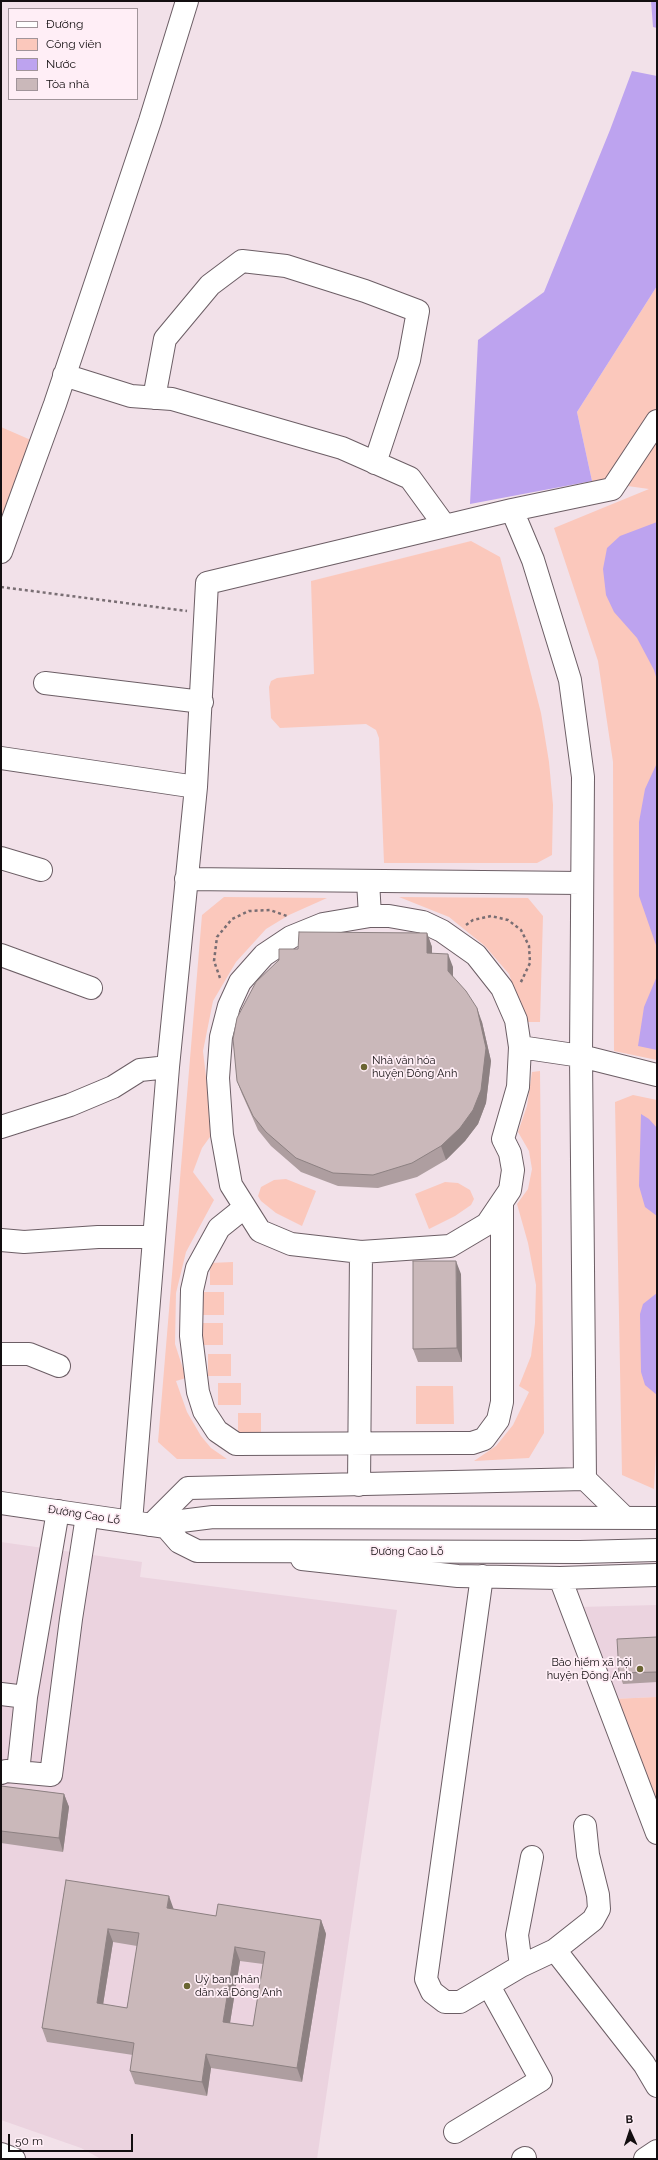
<!DOCTYPE html>
<meta charset="utf-8">
<style>
body{margin:0}
#map{position:relative;width:658px;height:2160px;overflow:hidden;background:#f2e1e9;font-family:Raleway,sans-serif}
canvas{display:block}
.frame{position:absolute;inset:0;border:2px solid #130e10;pointer-events:none}
.legend{position:absolute;left:8px;top:8px;width:130px;height:92px;box-sizing:border-box;background:#ffeef6;border:1px solid #a1949a;margin:0;padding:5px 7px;list-style:none;font-size:12px;color:#130e10}
.legend li{display:flex;align-items:center;gap:8px;height:20px}
.legend b{width:20px;border:1px solid #a1949a}
.north{position:absolute;left:610px;top:2112px;width:40px;height:40px;-webkit-text-stroke:3px #ffeef6;paint-order:stroke;rotate:357deg;font-size:11px;font-weight:700;line-height:16px;text-align:center;color:#130e10}
.north::after{content:'';display:block;margin:auto;width:14px;height:18px;background:#130e10;clip-path:polygon(50% 0,100% 100%,50% 72%,0 100%)}
.scale{position:absolute;left:8px;top:2134px;width:125px;height:18px;box-sizing:border-box;border:2px solid #130e10;border-top:0;padding-left:5px;font-size:12px;line-height:14px;white-space:nowrap;color:#130e10;-webkit-text-stroke:3px #ffeef6;paint-order:stroke}
</style>
<div id="map">
<canvas width="658" height="2160"></canvas>
<div class="frame"></div>
<ul class="legend">
<li><b style="height:5px;background:#fff"></b>Đường</li>
<li><b style="height:11px;background:#fbc8bc"></b>Công viên</li>
<li><b style="height:11px;background:#bda3ef"></b>Nước</li>
<li><b style="height:11px;background:#cab8ba"></b>Tòa nhà</li>
</ul>
<div class="north">B</div>
<div class="scale">50 m</div>
</div>
<script>
const g = document.querySelector('canvas').getContext('2d');
g.lineJoin = 'round';
function fill(path, color) { g.fillStyle = color; g.fill(path, 'evenodd'); }
const shape = rows => new Path2D(rows.map(r => 'M' + r).join(''));
function trace(path, color, width, dash) { g.strokeStyle = color; g.lineWidth = width; g.lineCap = dash ? 'butt' : 'round'; g.setLineDash(dash || []); g.stroke(path); }
function label(font, color, halo, rows, align = 'center') {
  g.font = font + ' Raleway,sans-serif'; g.lineWidth = 3.5; g.setLineDash([]); g.textBaseline = 'middle'; g.strokeStyle = halo; g.fillStyle = color; for (const [text, x, y, turn = 0] of rows) {
    g.save(); g.translate(x, y); g.rotate((+turn || 0) * Math.PI / 180); g.textAlign = isNaN(turn) ? turn : align; if (halo) g.strokeText(text, 0, 0); g.fillText(text, 0, 0); g.restore();
  }
}
const built = shape([
 [1,1542,142,1562,140,1577,397,1610,317,2159,101,2159,81,2148,1,2120],
 [657,1605,657,1697,613,1699,579,1607]
]);
const green = shape([
 [657,286,657,1060,614,1051,613,762,598,661,554,528,649,489,592,481,577,412],
 [1,427,40,444,1,552],
 [471,541,500,557,521,635,541,713,549,762,553,805,552,855,537,863,384,863,379,738,376,730,366,724,280,728,271,718,269,687,271,681,277,678,314,674,311,581],
 [224,897,327,898,289,915,266,929,236,962,213,1001,203,1051,208,1094,217,1127,202,1148,193,1172,214,1200,186,1252,176,1293,175,1344,186,1378,176,1381,187,1412,201,1436,211,1448,227,1459,177,1459,158,1442,202,915],
 [399,897,528,898,543,916,540,1022,526,1022,509,974,485,946,449,917],
 [540,1071,544,1433,529,1458,474,1461,496,1446,513,1425,529,1392,519,1386,531,1356,535,1323,536,1285,528,1243,517,1204,528,1189,532,1169,529,1151,518,1132,527,1106,532,1072],
 [633,1095,657,1100,657,1434,654,1489,622,1475,615,1102],
 [286,1179,316,1191,302,1226,276,1213,261,1201,258,1196,261,1187,274,1180],
 [445,1182,458,1183,470,1190,474,1199,471,1205,455,1216,429,1229,415,1194],
 [233,1262,233,1285,210,1285,210,1263],
 [201,1292,224,1292,224,1315,201,1315],
 [201,1323,223,1323,223,1345,200,1345],
 [208,1354,231,1354,231,1376,208,1376],
 [218,1383,241,1383,241,1405,218,1405],
 [416,1386,453,1386,454,1424,416,1424],
 [238,1413,261,1413,261,1435,238,1435],
 [657,1697,657,1811,613,1699]
]);
const water = shape([
 [651,1,657,1,657,28,653,27],
 [632,71,657,76,657,286,577,412,592,481,470,504,478,340,544,292,610,130],
 [657,522,657,680,654,670,637,638,614,612,606,595,603,569,607,548,620,536],
 [657,763,657,948,639,896,639,822,645,789],
 [657,976,657,1050,638,1046,644,1007],
 [641,1114,649,1119,657,1128,657,1216,645,1207,639,1186],
 [657,1293,657,1395,645,1385,641,1372,640,1314,643,1304]
]);
const path = shape([
 [1,587,187,611],
 [466,925,473,920,491,916,508,920,521,930,529,946,530,963,520,984],
 [220,978,214,961,217,937,232,919,249,911,270,910,287,916]
]);
const minor = shape([
 [64,375,131,396,172,399,342,448,410,478,445,526],
 [154,398,165,339,210,285,242,261,286,266,365,291,418,311,409,360,375,463],
 [512,510,533,560,570,680,583,777,581,1056,585,1479],
 [1,552,55,404,150,121,187,1],
 [45,683,202,702],
 [1,758,196,787],
 [1,858,41,870],
 [186,879,581,883],
 [368,881,370,916,389,916,423,922,442,931,476,955,502,988,516,1020,520,1047],
 [370,916,323,924,291,937,264,955,240,982,229,1006,221,1037,218,1078,222,1135,231,1185,260,1231,291,1244,361,1252,450,1246,487,1224,510,1190,513,1170,510,1153,503,1139,518,1087,520,1047,581,1056,657,1075],
 [1,955,91,988],
 [168,1067,196,787,207,583,512,510,612,489,657,421],
 [1,1127,70,1105,113,1087,140,1070,168,1067,131,1522],
 [244,1208,219,1228,197,1268,192,1290,191,1336,198,1392,204,1411,217,1431,236,1444,455,1443,472,1443,484,1439,498,1420,502,1402,502,1204],
 [1,1240,24,1242,98,1237,154,1237],
 [1,1354,29,1354,59,1366],
 [359,1485,361,1252],
 [151,1525,188,1488,585,1479,624,1517],
 [302,1559,458,1576,560,1578,657,1575],
 [482,1576,426,1979,432,1992,445,2002,460,2002,521,1966,555,1950,593,1920,599,1909,598,1895,588,1855,585,1826],
 [560,1578,657,1833],
 [1,1694,26,1697],
 [18,1772,26,1697,58,1511],
 [1,1773,6,1771,51,1775,71,1619,87,1516],
 [555,1950,644,2064,657,2086],
 [521,1966,517,1935,532,1857],
 [455,2132,541,2080,489,1986],
 [1,2154,14,2159],
 [523,2159,525,2158],
 [645,2159,657,2151]
]);
const major = shape([
 [1,1503,166,1527,181,1521,213,1517,657,1518],
 [166,1527,179,1542,197,1551,580,1552,657,1550]
]);
const wall = shape([
 [427,933,432,947,432,953,453,967,453,977,482,1022,491,1061,486,1103,478,1124,465,1141,446,1160,417,1177,378,1188,338,1186,301,1172,271,1146,258,1130,242,1094,237,1081,279,960,298,949],
 [461,1274,462,1362,418,1362,413,1349],
 [657,1637,657,1682,623,1684,619,1673],
 [1,1786,64,1794,69,1807,63,1852,1,1843],
 [66,1880,174,1910,216,1916,321,1920,326,1934,302,2082,211,2068,207,2096,135,2084,130,2071,133,2055,47,2042,42,2028],
 [113,1942,137,1946,127,2008,103,2005],
 [240,1961,263,1964,253,2026,230,2023]
]);
const shadedWall = shape([
 [427,933,432,947,432,967,427,953],
 [448,954,453,967,453,985,448,971],
 [477,1008,482,1022,491,1061,486,1103,478,1124,465,1141,446,1160,441,1146],
 [456,1261,461,1274,462,1362,457,1348],
 [64,1794,69,1807,63,1852,59,1838],
 [169,1896,174,1910,167,1908],
 [321,1920,326,1934,302,2082,297,2068],
 [108,1929,113,1942,101,2017,97,2003],
 [235,1947,240,1961,228,2035,223,2022],
 [206,2054,211,2068,207,2096,202,2082]
]);
const building = shape([
 [299,932,427,933,427,953,448,954,448,971,466,991,477,1008,486,1048,481,1090,473,1110,460,1128,441,1146,412,1163,373,1175,333,1173,296,1158,266,1132,253,1116,237,1081,233,1039,237,1018,256,982,279,960,279,949,298,949,299,932],
 [413,1261,456,1261,457,1348,413,1349,413,1261],
 [657,1637,657,1672,619,1673,617,1639,657,1637],
 [1,1786,64,1794,59,1838,1,1831,1,1786],
 [66,1880,169,1896,167,1908,216,1916,218,1904,321,1920,297,2068,206,2054,202,2082,130,2071,134,2043,42,2028,66,1880],
 [108,1929,139,1933,127,2008,97,2003,108,1929],
 [235,1947,265,1952,253,2026,223,2022,235,1947]
]);
const markers = [
 [364,1067,4,"#6a6532"],
 [640,1669,4,"#6a6532"],
 [187,1986,4,"#6a6532"]
];
const poiNames = [
 ["Nhà văn hóa",372,1061],
 ["huyện Đông Anh",372,1074],
 ["Bảo hiểm xã hội",632,1663,"right"],
 ["huyện Đông Anh",632,1676,"right"],
 ["Uỷ ban nhân",195,1980],
 ["dân xã Đông Anh",195,1993]
];
const streetNames = [
 ["Đường Cao Lỗ",84,1515,9],
 ["Đường Cao Lỗ",407,1552]
];
fill(built, '#ebd3df');
fill(green, '#fbc8bc');
fill(water, '#bda3ef');
trace(minor, '#6c5e65', 24);
trace(major, '#6c5e65', 24);
trace(path, '#796e73', 2.5, [3, 3]);
trace(minor, '#fff', 22);
trace(major, '#fff', 22);
fill(wall, '#ae9ea0');
fill(shadedWall, '#8d8182');
fill(building, '#cab8ba');
trace(building, '#8d8182', 1);
for (const [x, y, r, color] of markers) { const dot = new Path2D(); dot.arc(x, y, r, 0, 2 * Math.PI); g.fillStyle = color; g.fill(dot); trace(dot, '#ffeef6', 1.5); }
label('11px', '#130e10', '#ffeef6', poiNames, 'left');
label('11px', '#130e10', '#ffeef6', streetNames);
</script>
